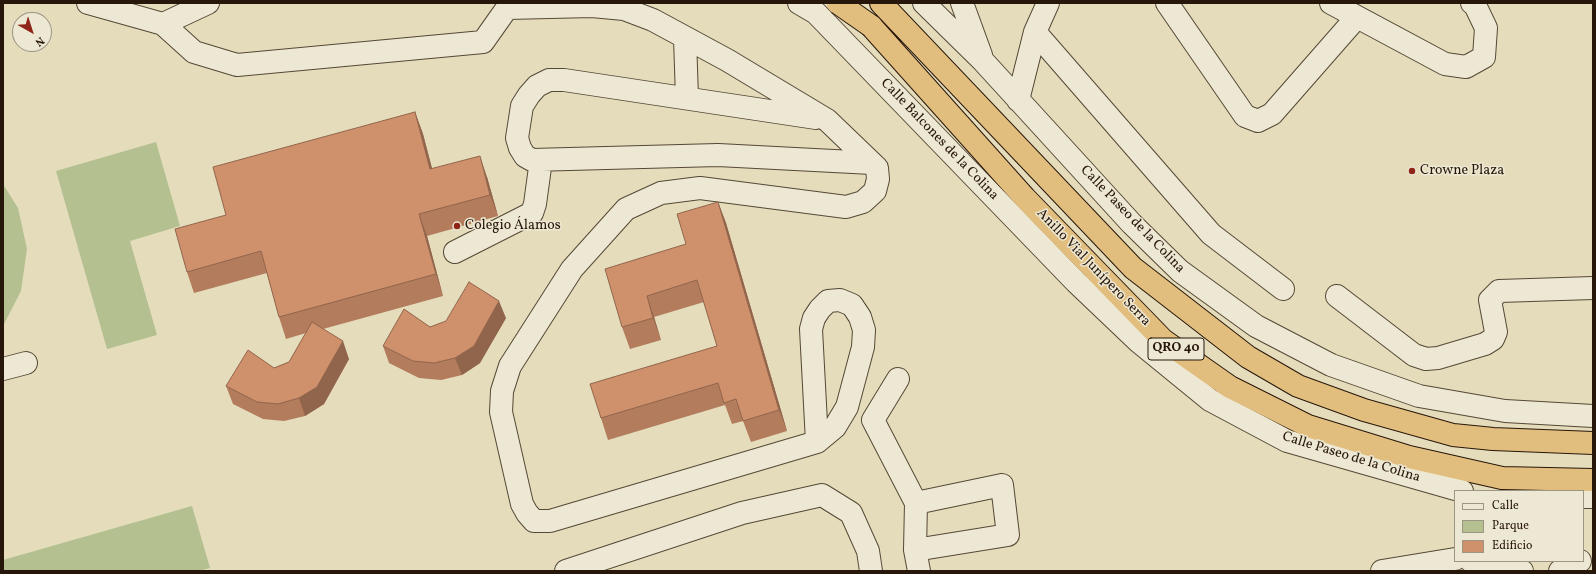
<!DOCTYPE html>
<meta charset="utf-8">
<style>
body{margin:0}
#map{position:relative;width:1596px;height:574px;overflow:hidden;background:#e4dcbb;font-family:Vollkorn,serif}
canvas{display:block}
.frame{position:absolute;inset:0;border:4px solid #27160a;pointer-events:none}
.legend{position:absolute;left:1454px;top:490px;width:130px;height:72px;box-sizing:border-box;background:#ede8d3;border:1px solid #9e9483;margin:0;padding:5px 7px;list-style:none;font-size:12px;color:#27160a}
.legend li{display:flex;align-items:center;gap:8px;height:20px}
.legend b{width:20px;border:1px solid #9e9483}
.north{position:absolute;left:12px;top:12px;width:40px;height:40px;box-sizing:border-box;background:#ede8d3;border:1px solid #9e9483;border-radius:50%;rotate:141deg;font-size:11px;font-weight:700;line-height:16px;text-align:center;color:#27160a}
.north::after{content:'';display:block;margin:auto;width:14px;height:18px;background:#8f2418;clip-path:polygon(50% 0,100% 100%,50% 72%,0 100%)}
</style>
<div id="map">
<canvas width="1596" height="574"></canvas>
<div class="frame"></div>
<ul class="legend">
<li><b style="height:5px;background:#ede8d3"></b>Calle</li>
<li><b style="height:11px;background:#b4c090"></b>Parque</li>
<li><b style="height:11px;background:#cf906c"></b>Edificio</li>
</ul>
<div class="north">N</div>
</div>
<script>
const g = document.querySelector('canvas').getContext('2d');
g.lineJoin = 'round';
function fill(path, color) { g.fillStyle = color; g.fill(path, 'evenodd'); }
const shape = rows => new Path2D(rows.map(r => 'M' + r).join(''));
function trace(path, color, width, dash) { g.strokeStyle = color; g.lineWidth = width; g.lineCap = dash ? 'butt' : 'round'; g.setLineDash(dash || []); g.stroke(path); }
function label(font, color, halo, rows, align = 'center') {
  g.font = font + ' Vollkorn,serif'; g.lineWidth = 3; g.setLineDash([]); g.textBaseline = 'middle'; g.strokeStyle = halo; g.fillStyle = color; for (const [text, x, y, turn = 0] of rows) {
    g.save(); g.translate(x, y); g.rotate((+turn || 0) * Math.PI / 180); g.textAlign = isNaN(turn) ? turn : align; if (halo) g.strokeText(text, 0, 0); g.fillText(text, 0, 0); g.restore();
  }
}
const green = shape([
 [156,142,180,226,130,241,157,335,107,349,56,171],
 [3,184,18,208,27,249,21,291,3,326],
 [192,506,210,568,199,571,3,571,3,560]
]);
const minor = shape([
 [88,3,163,24,194,52,237,65,483,42,507,8],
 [799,3,816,13,1076,282,1139,342,1210,400,1287,441,1462,491],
 [924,3,983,61,1132,224,1180,271,1256,326,1331,365,1419,396,1505,411,1593,416],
 [962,3,981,55],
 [1167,3,1245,116,1258,121,1272,114,1357,17],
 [1331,3,1445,64,1466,67,1484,57,1486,28,1475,5,1472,3],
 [507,8,592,6,624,9,653,20,727,60,827,120,877,168,878,179,875,191,863,202,846,207,700,188,661,193,626,209,572,269,510,366,502,391,501,412,522,504,527,513,534,521,550,521,817,442,835,427,847,407,863,347,864,330,860,317,852,305,840,300,828,301,820,309,814,318,811,329,817,442],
 [163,24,208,3],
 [1035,32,1211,234,1283,289],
 [685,38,687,98],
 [1018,100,1035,32,1048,3],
 [816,118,564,80,549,80,537,86,529,95,522,106,517,138,520,148,525,156,532,160,718,155,872,163],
 [455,252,532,213,535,204,541,160],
 [1337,296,1414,355,1426,359,1438,358,1485,344,1493,339,1496,332,1490,300,1499,291,1593,288],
 [3,369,26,363],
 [898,379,873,420,916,503,915,550,1008,535,1002,485,916,503],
 [1583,497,1593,497],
 [915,550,919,571],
 [1471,561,1522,571],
 [566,571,742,513,822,495,851,513,868,551,871,571],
 [1382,571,1455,559],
 [1560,571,1568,568,1580,561]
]);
const highway = shape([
 [881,3,1133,268,1248,357,1298,386,1364,410,1453,435,1493,439,1593,443],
 [871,26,1025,198,1163,340,1230,387,1308,426,1409,457,1502,478,1593,480]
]);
const highwayBridge = shape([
 [838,3,871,26]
]);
const wall = shape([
 [415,112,423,134,432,169,487,177,498,216,427,236,443,296,323,329,349,359,324,404,305,416,284,421,263,419,233,404,226,386,289,362,306,333,286,339,279,317,267,273,194,293,187,272],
 [718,202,726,223,787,431,751,442,743,421,732,424,725,405,608,440,601,418,717,346,704,302,654,317,661,340,630,349,622,327,686,244],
 [506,318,480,363,462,375,441,380,419,378,389,363,383,346,430,327]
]);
const shadedWall = shape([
 [415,112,423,134,438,191,430,169],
 [480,156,487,177,498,216,490,195],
 [718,202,726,223,787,431,779,410],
 [419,214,427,236,443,296,436,274],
 [647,296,654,317,661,340,653,318],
 [499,301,506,318,480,363,462,375,455,358],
 [343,341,349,359,324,404,305,416,299,398]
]);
const building = shape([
 [415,112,430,169,480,156,490,195,419,214,436,274,279,317,261,251,187,272,175,229,226,215,213,167,415,112],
 [718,202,779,410,743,421,736,399,724,403,718,383,601,418,590,384,717,346,697,280,647,296,653,318,622,327,605,269,686,244,677,214,718,202],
 [469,282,499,301,474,346,455,358,434,363,413,361,383,346,404,309,430,327,446,321,469,282],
 [312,322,343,341,317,387,299,398,278,404,257,402,226,386,248,350,274,368,289,362,312,322]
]);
const markers = [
 [1412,171,4,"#8f2418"],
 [457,226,4,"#8f2418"]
];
const shields = [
 [1176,349,56]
];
const shieldNames = [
 ["QRO 40",1176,349]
];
const streetNames = [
 ["Calle Balcones de la Colina",939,140,46],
 ["Calle Paseo de la Colina",1132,220,46],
 ["Anillo Vial Junípero Serra",1093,268,46],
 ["Calle Paseo de la Colina",1351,458,17]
];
const poiNames = [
 ["Crowne Plaza",1420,171],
 ["Colegio Álamos",465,226]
];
fill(green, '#b4c090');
trace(minor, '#564836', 24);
trace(highway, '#27160a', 24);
trace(minor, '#ede8d3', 22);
trace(highway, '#e2be7e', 22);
trace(highwayBridge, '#27160a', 24, []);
trace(highwayBridge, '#e2be7e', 22);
fill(wall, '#b27c5d');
fill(shadedWall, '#91654c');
fill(building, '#cf906c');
trace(building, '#91654c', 1);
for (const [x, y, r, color] of markers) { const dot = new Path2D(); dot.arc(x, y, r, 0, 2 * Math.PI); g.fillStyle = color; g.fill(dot); trace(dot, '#ede8d3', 1.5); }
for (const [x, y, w] of shields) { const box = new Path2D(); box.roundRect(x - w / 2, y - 11, w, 22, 3); g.fillStyle = '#ede8d3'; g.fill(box); trace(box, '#27160a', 1); }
label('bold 13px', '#27160a', null, shieldNames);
label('14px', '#27160a', '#ede8d3', streetNames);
label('14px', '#27160a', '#ede8d3', poiNames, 'left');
</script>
